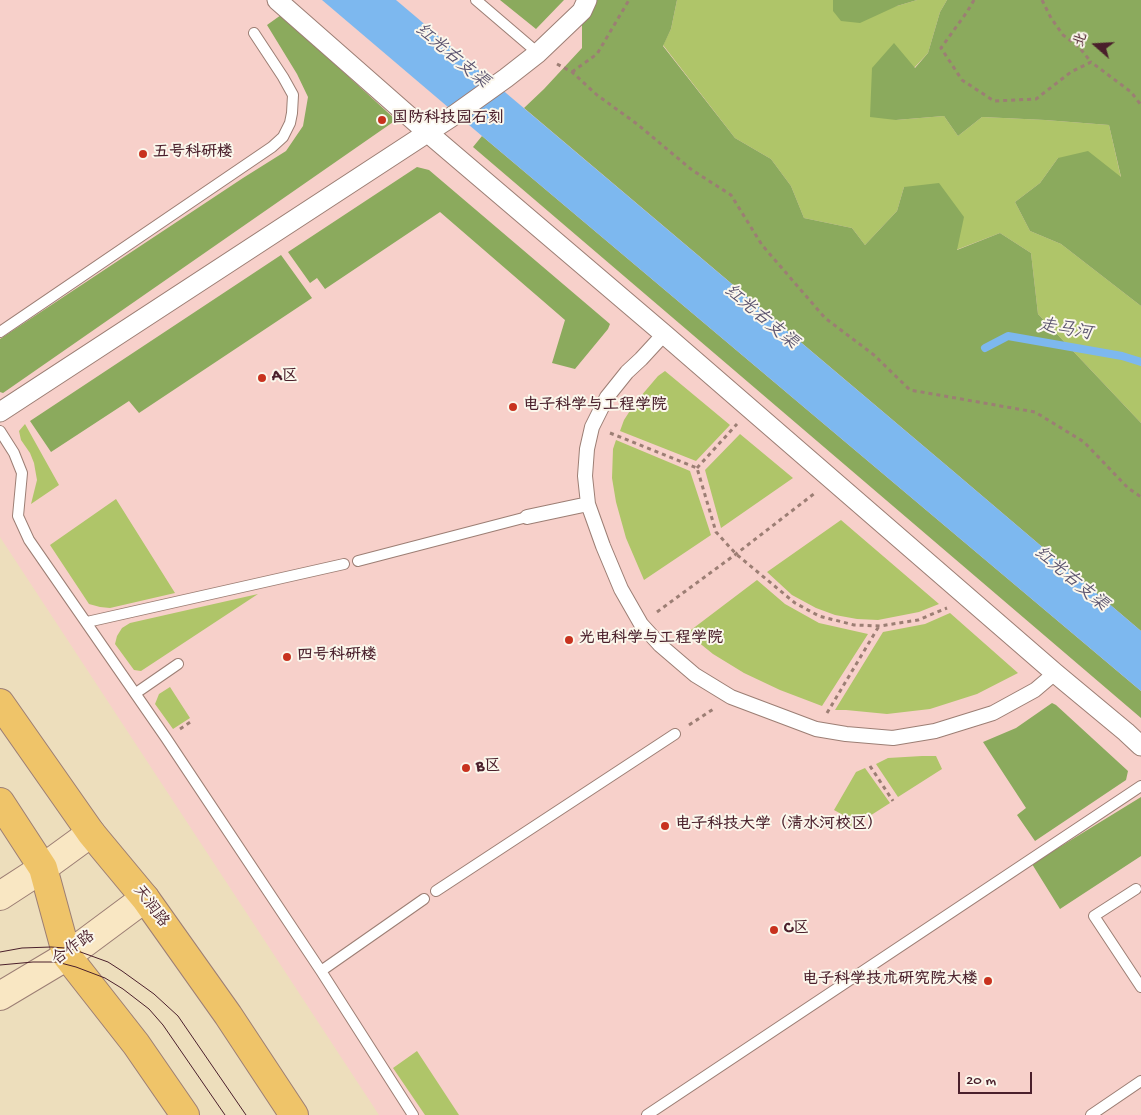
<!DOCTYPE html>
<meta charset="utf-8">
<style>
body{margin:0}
#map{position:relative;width:1141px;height:1115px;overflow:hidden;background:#eddebc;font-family:"Gochi Hand","LXGW WenKai TC",sans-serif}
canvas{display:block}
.north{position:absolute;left:1071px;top:20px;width:50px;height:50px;-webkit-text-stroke:4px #fbf7ec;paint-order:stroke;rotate:289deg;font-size:14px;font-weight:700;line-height:20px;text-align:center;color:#4a1f2b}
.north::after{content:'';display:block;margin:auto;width:18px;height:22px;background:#4a1f2b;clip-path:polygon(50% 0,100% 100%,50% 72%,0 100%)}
.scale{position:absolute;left:958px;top:1072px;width:74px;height:22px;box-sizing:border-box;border:2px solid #4a1f2b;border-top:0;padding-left:6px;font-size:15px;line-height:18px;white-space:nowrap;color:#4a1f2b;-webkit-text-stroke:4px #fbf7ec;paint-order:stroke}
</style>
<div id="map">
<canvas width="1141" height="1115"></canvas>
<div class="north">北</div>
<div class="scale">20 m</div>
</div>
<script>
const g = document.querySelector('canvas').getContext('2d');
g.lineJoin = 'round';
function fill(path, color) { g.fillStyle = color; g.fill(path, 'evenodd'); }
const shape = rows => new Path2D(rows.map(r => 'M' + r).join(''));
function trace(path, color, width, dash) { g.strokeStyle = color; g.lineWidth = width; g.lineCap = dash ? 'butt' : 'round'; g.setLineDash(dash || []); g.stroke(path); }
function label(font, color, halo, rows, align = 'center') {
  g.font = font + ' "Gochi Hand","LXGW WenKai TC",sans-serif'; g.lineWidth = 4; g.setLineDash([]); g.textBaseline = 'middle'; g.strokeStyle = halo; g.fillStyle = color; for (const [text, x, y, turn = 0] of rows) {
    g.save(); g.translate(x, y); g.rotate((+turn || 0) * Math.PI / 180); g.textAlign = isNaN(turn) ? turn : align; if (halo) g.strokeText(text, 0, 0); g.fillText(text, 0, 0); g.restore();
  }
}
const built = shape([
 [0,0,1141,0,1141,1115,379,1115,0,537]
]);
const green = shape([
 [677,0,833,0,833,11,897,6,917,0,947,0,940,12,928,53,914,68,896,120,944,116,958,136,982,117,1045,120,1109,125,1121,178,1058,158,1040,183,1015,202,1030,231,1061,244,1141,306,1141,423,1038,314,1031,253,1000,233,956,250,904,187,897,211,865,245,852,228,804,218,791,186,771,159,735,138,663,45,671,29],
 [665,371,730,425,696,461,620,431,624,420,635,403,658,376],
 [25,424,59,485,31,504,37,480,34,463,30,453,21,440,19,431],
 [740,434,793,478,721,528,705,470],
 [616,440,690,471,711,535,644,580,626,538,616,502,612,478,613,449],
 [116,499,175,593,110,608,100,607,89,604,50,545],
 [841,520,939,604,919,612,878,620,857,619,835,615,816,608,792,595,767,572],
 [757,580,785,604,819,623,868,634,822,706,780,690,744,673,713,654,687,633],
 [258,594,141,671,134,670,115,644,117,636,122,628,130,623],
 [950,613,1018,673,977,694,930,709,887,714,846,710,835,710,883,632,925,624],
 [170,687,190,718,173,729,155,704,159,694],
 [922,756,936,756,942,769,898,797,876,764,888,758],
 [865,768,890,803,851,828,843,815,834,810,856,772],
 [417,1051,459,1115,425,1115,393,1068]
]);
const forest = shape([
 [500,0,564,0,536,29],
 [587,0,677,0,671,29,663,46,735,138,771,159,791,186,804,218,852,228,865,245,897,211,904,187,939,183,964,217,957,250,1000,233,1031,253,1038,314,1141,423,1141,631,953,471,524,108,544,89,582,48,582,11],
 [833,0,917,0,897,6,860,23,841,21,833,11],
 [947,0,1141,0,1141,306,1061,244,1030,231,1015,202,1040,183,1058,158,1088,151,1121,177,1109,125,1045,120,982,117,958,136,944,116,896,120,870,117,872,68,894,43,915,68,928,53,940,12],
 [281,15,396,120,3,393,0,392,0,339,243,178,286,151,303,126,308,97,297,74,267,25],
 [482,136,1141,691,1141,718,473,147],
 [417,167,429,170,610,324,608,329,575,369,552,363,565,320,440,212,325,289,317,278,310,283,288,252],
 [281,255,312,298,139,413,129,401,51,452,30,421],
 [1052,703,1056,705,1128,771,1126,780,1035,841,1017,815,1026,808,983,742,1016,728],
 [1141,797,1141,856,1060,909,1032,864]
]);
const water = shape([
 [322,0,396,0,953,471,1141,631,1141,691,482,136]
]);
const stream = shape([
 [985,348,1008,336,1122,356,1141,362]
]);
const path = shape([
 [974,0,967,12,941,48,962,80,994,101,1036,99,1071,72,1091,62,1131,92,1141,105],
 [1042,0,1051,18,1063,35,1079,47,1091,62],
 [557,64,572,72,597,95,637,124,692,170,731,195,762,245,825,318,874,355,910,390,1035,412,1084,442,1128,488,1141,497],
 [572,72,597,54,629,0],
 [610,433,697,468,716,532,736,554,795,603,819,616,854,625,880,626,918,620,947,608],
 [697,468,737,424],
 [657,612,736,554,815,493],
 [827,713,879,626],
 [689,725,715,708],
 [180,729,192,721],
 [870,766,893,801]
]);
const service = shape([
 [476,0,538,53],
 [0,332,272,147,283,137,290,123,292,113,293,95,283,77,254,33],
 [0,431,14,453,22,473,18,516,29,540,166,738,321,971,413,1115],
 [358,561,527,517],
 [87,622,344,564],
 [136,693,178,664],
 [1136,889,1094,916,1141,987],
 [436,891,675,734],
 [321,971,424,899],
 [647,1115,1141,786],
 [1091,1115,1141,1081]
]);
const pedestrian = shape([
 [664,334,641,359,627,372,607,397,592,427,587,449,585,476,588,504,603,546,621,589,641,624,660,645,695,675,731,697,816,729,846,734,893,738,935,731,993,713,1035,690,1055,673],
 [527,517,588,504]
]);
const minor = shape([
 [277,0,427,132,664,334,1055,673,1126,732,1141,746],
 [0,412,450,118,506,78,538,53,582,11,587,0]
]);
const secondary = shape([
 [0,896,43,868,91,833],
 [0,996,67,956,145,898]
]);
const primary = shape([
 [0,703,91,833,145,898,228,1015,294,1115],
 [0,802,43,868,67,956,136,1044,185,1115]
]);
const tram = shape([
 [0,952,22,948,51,947,65,948,75,950,108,962,122,971,154,994,178,1016,246,1115],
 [0,965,33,962,57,962,76,967,105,978,123,989,149,1009,163,1025,225,1115]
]);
const markers = [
 [382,120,5,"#c8321e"],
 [143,154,5,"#c8321e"],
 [262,378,5,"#c8321e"],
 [513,407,5,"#c8321e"],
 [569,640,5,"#c8321e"],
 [287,657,5,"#c8321e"],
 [466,768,5,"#c8321e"],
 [665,826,5,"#c8321e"],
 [774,930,5,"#c8321e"],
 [988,981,5,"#c8321e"]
];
const poiNames = [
 ["国防科技园石刻",392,120],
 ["五号科研楼",153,154],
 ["A区",272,378],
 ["电子科学与工程学院",523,407],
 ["光电科学与工程学院",579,640],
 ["四号科研楼",297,657],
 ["B区",476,768],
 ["电子科技大学（清水河校区）",675,826],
 ["C区",784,930],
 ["电子科学技术研究院大楼",978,981,"right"]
];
const streetNames = [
 ["天润路",150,907,53],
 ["合作路",74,949,-35]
];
const waterNames = [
 ["红光右支渠",451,57,40],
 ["红光右支渠",760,318,40],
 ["走马河",1065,331,10],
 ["红光右支渠",1070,580,40]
];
fill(built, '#f7d0ca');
fill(green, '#afc569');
fill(forest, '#8baa5d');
fill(water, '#7db8ef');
trace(stream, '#7db8ef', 8);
trace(service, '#9c7e74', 12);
trace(pedestrian, '#9c7e74', 16);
trace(minor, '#9c7e74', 21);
trace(secondary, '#9c7e74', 30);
trace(primary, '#9c7e74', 30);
trace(path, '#9c7e74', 3, [4, 4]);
trace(service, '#fff', 10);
trace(pedestrian, '#fff', 14);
trace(minor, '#fff', 19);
trace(secondary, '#f9e7c3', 28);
trace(primary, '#efc469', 28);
trace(tram, '#4a1f2b', 1);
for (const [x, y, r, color] of markers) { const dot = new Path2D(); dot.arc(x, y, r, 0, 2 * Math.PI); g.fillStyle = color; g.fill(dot); trace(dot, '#fbf7ec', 2); }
label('bold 16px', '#4a1f2b', '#fbf7ec', poiNames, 'left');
label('16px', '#4a1f2b', '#fbf7ec', streetNames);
label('italic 18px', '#5c5570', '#fbf7ec', waterNames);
</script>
